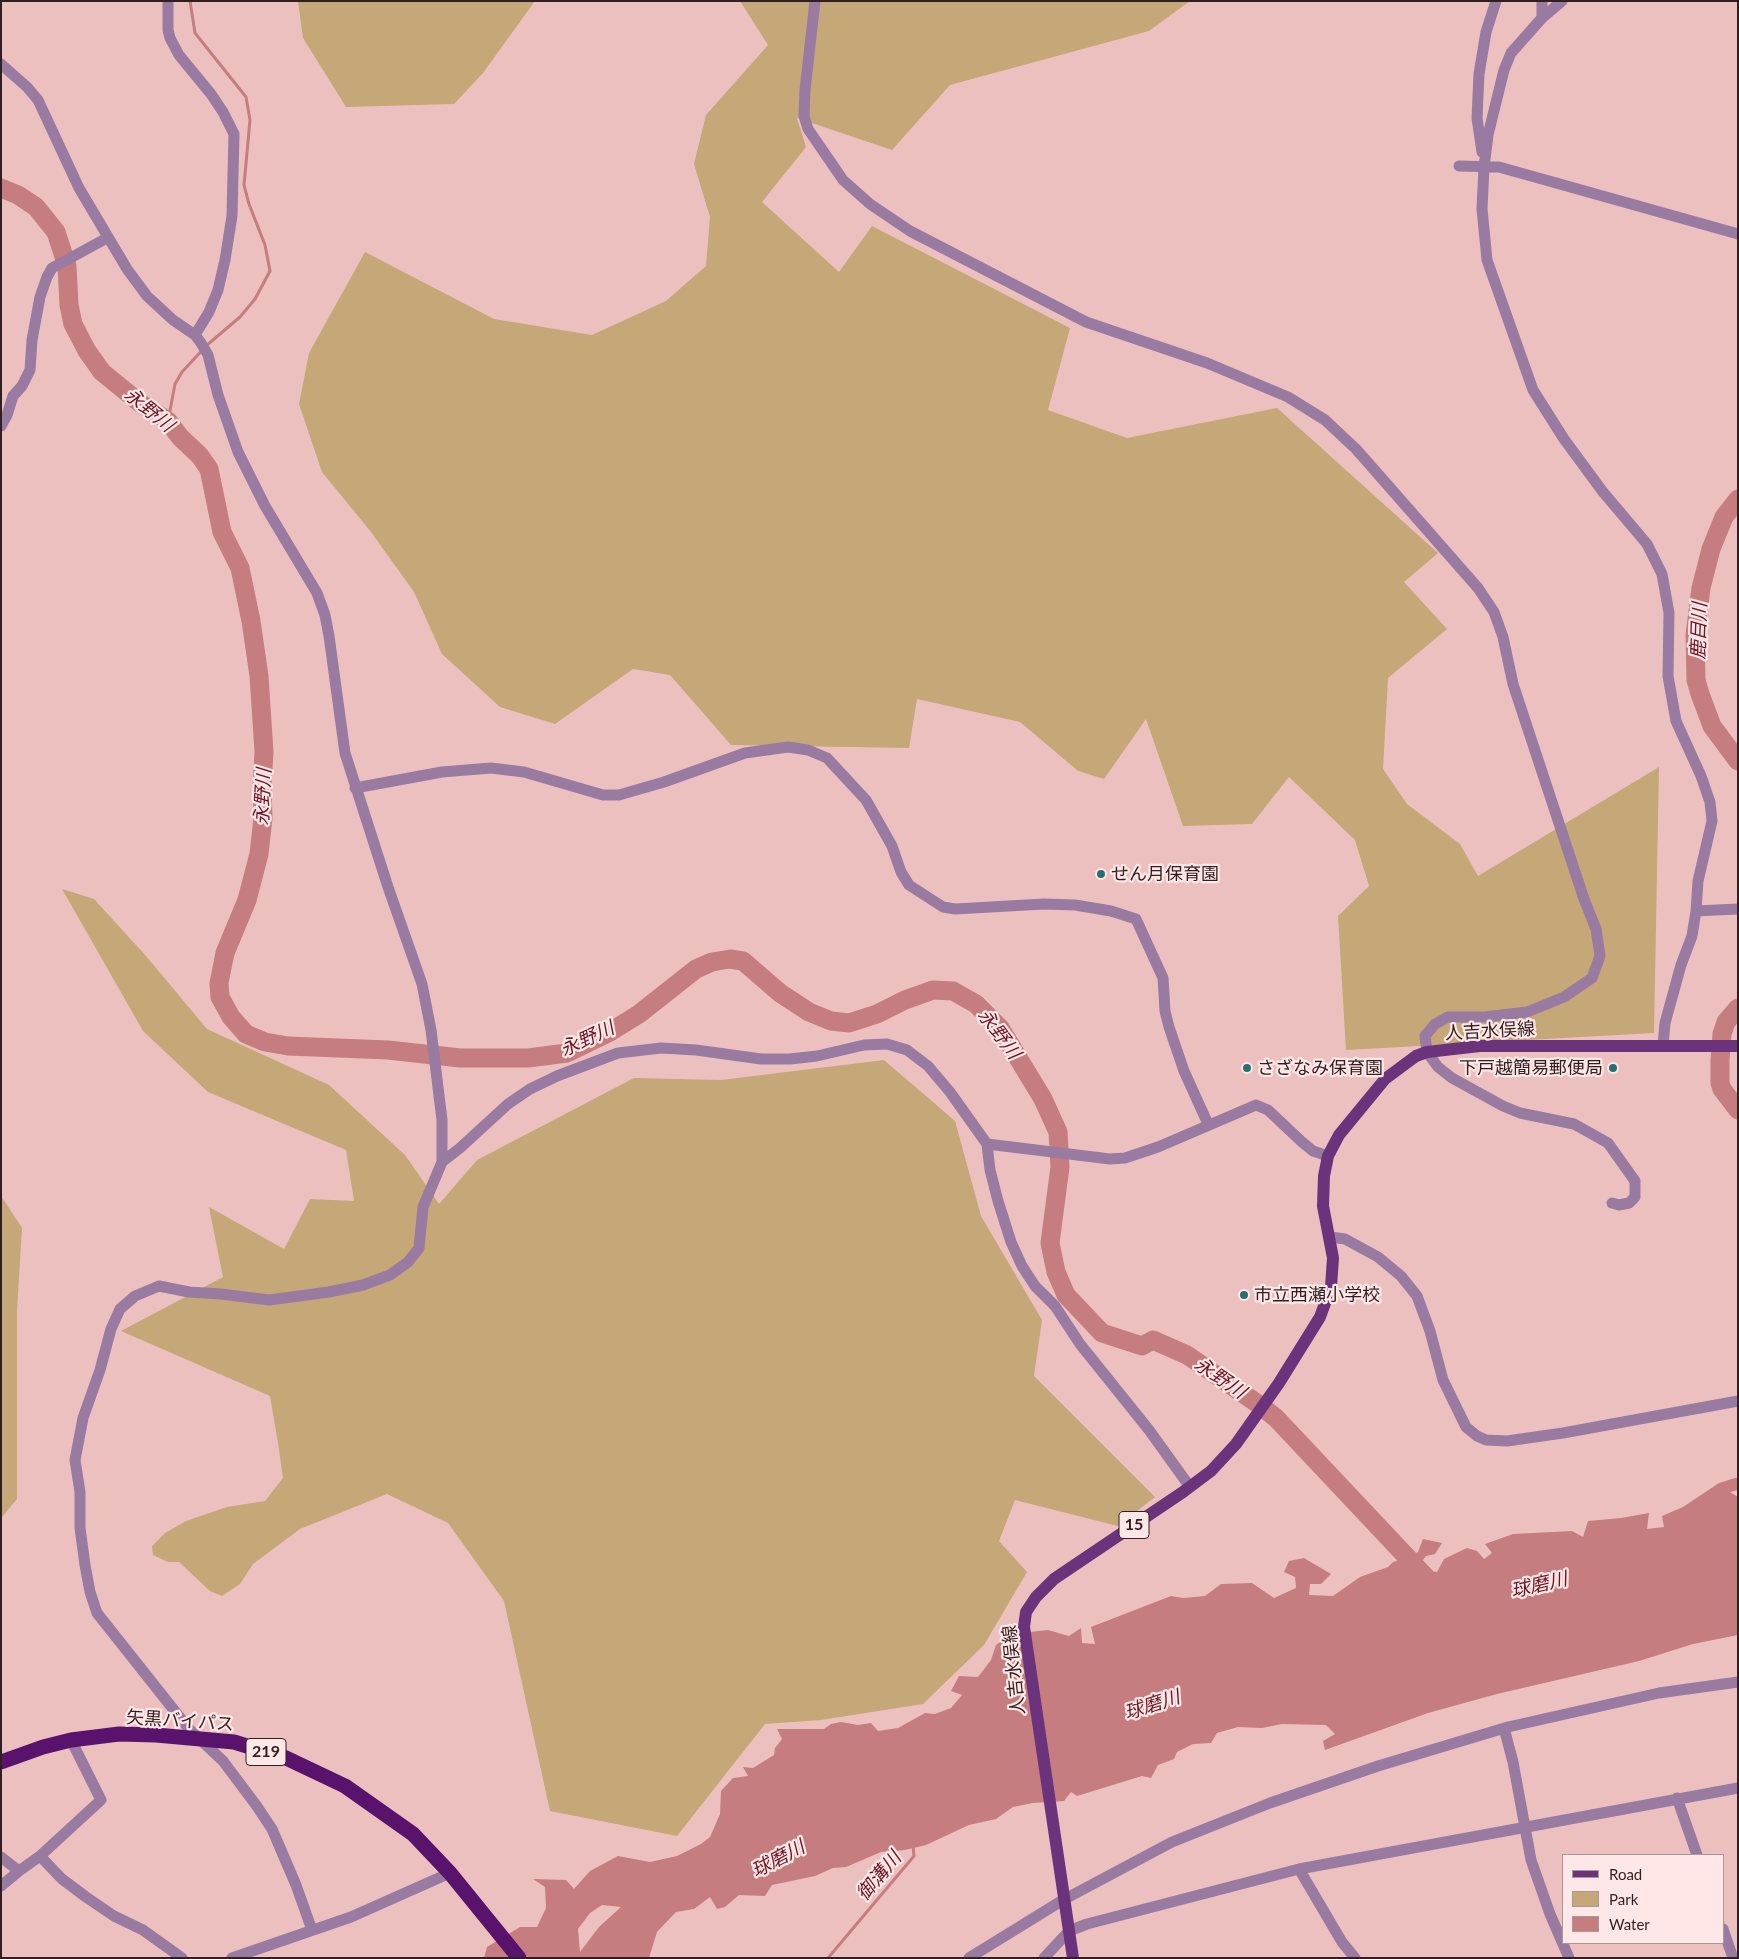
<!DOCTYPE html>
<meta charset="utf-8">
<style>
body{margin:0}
#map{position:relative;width:1739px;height:1959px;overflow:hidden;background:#edc0c0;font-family:Lato,sans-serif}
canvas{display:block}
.frame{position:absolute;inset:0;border:2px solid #301f20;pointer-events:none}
.legend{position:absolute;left:1562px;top:1854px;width:162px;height:90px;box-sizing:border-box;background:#ffe7e7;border:1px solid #ac9797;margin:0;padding:6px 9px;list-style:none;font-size:15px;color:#301f20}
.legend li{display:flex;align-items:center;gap:10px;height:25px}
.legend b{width:25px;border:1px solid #ac9797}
</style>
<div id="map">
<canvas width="1739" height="1959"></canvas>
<div class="frame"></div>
<ul class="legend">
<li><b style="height:6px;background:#6b337b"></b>Road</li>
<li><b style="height:14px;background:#c5a778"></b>Park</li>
<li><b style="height:14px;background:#c57d7f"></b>Water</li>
</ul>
</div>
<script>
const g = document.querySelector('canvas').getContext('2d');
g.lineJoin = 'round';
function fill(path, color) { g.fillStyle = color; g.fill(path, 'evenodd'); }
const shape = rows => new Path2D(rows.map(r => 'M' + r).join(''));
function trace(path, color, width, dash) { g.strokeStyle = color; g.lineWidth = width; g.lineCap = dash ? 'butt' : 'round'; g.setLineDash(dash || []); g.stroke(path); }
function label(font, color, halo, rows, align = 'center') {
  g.font = font + ' Lato,"Noto Sans JP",sans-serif'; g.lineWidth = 4.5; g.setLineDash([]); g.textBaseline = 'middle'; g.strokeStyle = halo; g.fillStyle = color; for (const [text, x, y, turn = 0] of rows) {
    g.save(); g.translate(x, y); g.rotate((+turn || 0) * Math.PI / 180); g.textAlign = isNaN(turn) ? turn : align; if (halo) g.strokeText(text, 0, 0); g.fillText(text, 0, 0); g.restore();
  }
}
const green = shape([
 [298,1,535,1,483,73,454,104,346,107,303,38],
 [740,1,1190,1,1149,31,950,85,892,150,797,118,806,147,762,202,839,272,872,226,1070,328,1048,410,1127,438,1277,408,1438,553,1404,582,1447,629,1388,678,1383,769,1407,804,1460,844,1478,876,1659,767,1654,1033,1346,1050,1338,916,1369,886,1355,840,1289,777,1252,824,1183,826,1146,719,1104,779,1078,771,1020,722,917,699,909,748,731,745,670,675,633,669,555,724,500,707,442,654,414,592,371,532,322,472,299,404,309,353,365,252,494,319,592,335,666,301,706,266,710,217,694,164,706,115,768,45],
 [62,889,94,899,146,956,207,1029,329,1085,405,1155,439,1204,477,1160,634,1078,721,1080,884,1060,955,1121,981,1216,1042,1320,1034,1376,1155,1497,1118,1526,1015,1500,999,1541,1027,1572,984,1645,923,1704,821,1720,765,1724,677,1836,550,1811,504,1601,448,1523,387,1494,300,1529,253,1564,240,1584,222,1596,210,1591,179,1562,168,1562,153,1555,152,1546,165,1533,186,1521,227,1507,265,1501,283,1478,278,1443,270,1396,121,1331,223,1277,209,1207,284,1249,310,1199,354,1201,346,1150,208,1092,143,1031],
 [1,1196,22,1228,17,1311,17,1499,1,1518]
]);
const water = shape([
 [1735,1478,1738,1478,1738,1490,1730,1492,1738,1497,1738,1635,1693,1644,1639,1661,1497,1694,1428,1713,1325,1750,1323,1741,1335,1734,1326,1725,1282,1724,1262,1728,1238,1727,1217,1733,1211,1743,1193,1744,1177,1752,1174,1759,1158,1765,1151,1778,1142,1776,1077,1796,1071,1792,1064,1801,1033,1803,1013,1807,996,1819,969,1825,926,1845,905,1850,881,1852,846,1867,833,1868,815,1876,772,1885,765,1896,739,1895,725,1907,717,1909,710,1897,694,1909,676,1912,657,1932,649,1958,484,1958,487,1947,520,1927,537,1927,546,1908,545,1887,533,1879,566,1880,574,1889,590,1871,618,1856,650,1862,677,1856,701,1844,710,1837,720,1814,721,1791,733,1778,748,1776,743,1767,753,1768,774,1755,775,1748,782,1739,777,1729,824,1729,831,1724,841,1722,858,1725,871,1723,878,1731,898,1728,925,1713,935,1714,951,1708,962,1695,951,1691,959,1676,978,1677,991,1660,996,1645,1012,1634,1048,1630,1069,1636,1081,1628,1082,1643,1095,1644,1091,1627,1171,1596,1183,1598,1205,1596,1221,1584,1252,1583,1274,1598,1296,1588,1295,1577,1284,1572,1289,1561,1304,1558,1331,1574,1321,1584,1310,1584,1309,1595,1333,1596,1360,1577,1388,1567,1393,1562,1404,1559,1418,1552,1423,1539,1442,1543,1435,1554,1426,1556,1415,1570,1437,1572,1444,1559,1467,1548,1477,1551,1484,1559,1492,1553,1485,1544,1513,1534,1572,1531,1583,1537,1588,1521,1621,1518,1649,1513,1647,1529,1664,1527,1662,1516,1683,1507,1719,1483],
 [602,1905,621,1907,599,1927,580,1952,578,1929,590,1913]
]);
const stream = shape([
 [168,421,175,384,182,372,207,345,240,317,255,299,270,271,265,245,249,204,244,185,250,120,246,97,195,33,190,1],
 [828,1958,914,1856,913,1845]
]);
const river = shape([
 [1,188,18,195,36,207,56,232,67,266,69,305,73,324,87,351,102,372,140,403,168,421,180,437,200,456,209,469,222,532,240,568,251,621,259,676,264,752,262,786,263,818,259,854,247,900,225,953,219,983,220,997,231,1017,246,1034,265,1042,288,1046,388,1050,460,1058,528,1058,567,1053,610,1032,639,1014,696,969,712,962,730,959,743,961,780,993,809,1012,831,1021,849,1023,877,1014,905,1000,933,990,953,991,976,1004,1000,1028,1043,1099,1058,1132,1060,1167,1050,1243,1056,1272,1066,1295,1102,1333,1142,1346,1153,1340,1187,1355,1261,1406,1276,1418,1437,1589],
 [1738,499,1724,517,1711,549,1701,588,1695,635,1696,680,1700,694,1712,726,1738,761],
 [1738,1008,1726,1022,1722,1034,1720,1060,1720,1083,1722,1089,1738,1110]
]);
const minor = shape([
 [168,1,168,30,170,38,179,55,211,94,223,112,234,134,232,216,225,260,218,290,209,312,195,335],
 [815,1,805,90,804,116,808,129,843,180,870,204,910,231,1086,322,1207,363,1288,397,1325,420,1356,449,1478,588,1494,612,1503,637,1513,684,1584,899,1596,929,1600,956,1592,978,1564,997,1527,1012,1485,1017,1448,1017,1435,1024,1425,1036,1427,1052,1438,1067,1452,1078,1503,1106,1520,1113,1574,1124,1608,1143,1635,1181,1635,1197,1629,1203,1619,1205,1612,1203],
 [1542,1,1542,18],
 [1562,1,1542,18,1511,53,1504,70,1488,135,1484,167,1482,209,1487,260,1533,390,1564,439,1603,492,1647,544,1662,574,1669,613,1668,676,1676,721,1701,776,1710,802,1712,821,1698,881,1696,911],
 [1,64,27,87,38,100,79,188,127,269,147,296,173,320,195,335,201,343,208,355,218,395,238,452,265,506,317,593,325,615,329,636,345,753,388,887,422,984,431,1030,442,1120,442,1162,423,1207,419,1248,408,1262,390,1275,363,1285,329,1292,269,1300,221,1294,189,1292,159,1286,135,1296,120,1309,111,1329,100,1370,83,1418,75,1460,80,1492,80,1528,85,1565,90,1592,97,1613,189,1729,223,1761,256,1805,272,1829,296,1885,312,1930],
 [1482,152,1477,118,1479,74,1486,32,1496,1],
 [1459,166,1499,167,1738,234],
 [1,426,7,415,13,396,22,386,30,370,32,340,40,297,47,277,52,268,107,238],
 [355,788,442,772,491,768,524,772,603,795,619,795,664,782,745,753,788,747,808,750,827,758,866,800,892,846,901,872,909,885,943,907,955,909,1044,904,1075,905,1111,911,1136,919,1163,978,1165,1011,1169,1027,1184,1071,1208,1124],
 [1663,1046,1665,1023,1681,965,1692,936,1696,911,1738,909],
 [987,1144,1110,1159,1125,1158,1158,1147,1256,1105,1268,1110,1302,1142,1313,1151,1328,1156],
 [442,1162,460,1148,508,1104,530,1089,557,1076,618,1053,661,1048,696,1050,761,1059,790,1059,817,1056,864,1045,887,1044,907,1050,928,1066,950,1092,987,1144,990,1170,998,1201,1011,1242,1022,1266,1035,1286,1055,1306,1080,1344,1149,1430,1190,1487],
 [1330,1237,1345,1239,1378,1257,1401,1276,1417,1296,1430,1331,1443,1380,1466,1427,1477,1436,1486,1440,1507,1441,1563,1433,1738,1401],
 [1504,1728,1513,1762,1531,1860,1550,1914,1569,1958],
 [1677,1798,1697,1855],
 [40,1856,101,1800,71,1740],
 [1,1857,19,1871,40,1856,62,1879,86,1897,114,1916,143,1930,182,1958],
 [1299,1869,1342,1942,1355,1958],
 [1,1886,19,1871],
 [1723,1929,1733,1958],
 [232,1958,351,1917,450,1873],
 [969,1958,1063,1900,1172,1842,1270,1803,1378,1766,1508,1727,1659,1693,1738,1682],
 [1044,1958,1069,1931,1087,1924,1299,1869,1738,1788]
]);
const major = shape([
 [1073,1958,1024,1627,1026,1612,1036,1597,1054,1579,1183,1492,1211,1471,1236,1444,1279,1383,1320,1317,1331,1287,1333,1258,1323,1206,1324,1176,1328,1156,1339,1135,1385,1079,1416,1056,1427,1052,1480,1046,1738,1046]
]);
const highway = shape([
 [1,1762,43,1747,71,1740,119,1734,156,1735,234,1742,286,1758,345,1786,413,1834,450,1873,519,1958]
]);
const markers = [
 [1101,874,5,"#247072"],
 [1247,1068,5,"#247072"],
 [1613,1068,5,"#247072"],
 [1244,1295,5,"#247072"]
];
const shields = [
 [1134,1525,30],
 [266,1752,40]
];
const shieldNames = [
 ["15",1134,1525],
 ["219",266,1752]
];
const poiNames = [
 ["せん月保育園",1111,874],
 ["さざなみ保育園",1257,1068],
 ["下戸越簡易郵便局",1603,1068,"right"],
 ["市立西瀬小学校",1254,1295]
];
const streetNames = [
 ["人吉水俣線",1490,1031,-3],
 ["人吉水俣線",1014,1670,-96],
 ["矢黒バイパス",180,1721,4]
];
const waterNames = [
 ["永野川",149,410,39],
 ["鹿目川",1699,631,-88],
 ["永野川",263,797,-87],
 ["永野川",999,1034,53],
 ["永野川",587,1039,-25],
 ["永野川",1220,1378,34],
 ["球磨川",1539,1585,-13],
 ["球磨川",1152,1705,-18],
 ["球磨川",778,1859,-28],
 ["御溝川",879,1876,-50]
];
fill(green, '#c5a778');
fill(water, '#c57d7f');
trace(stream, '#c57d7f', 3);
trace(river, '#c57d7f', 19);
trace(minor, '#997ba2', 11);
trace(major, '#6b337b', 12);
trace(highway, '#59136c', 15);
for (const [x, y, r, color] of markers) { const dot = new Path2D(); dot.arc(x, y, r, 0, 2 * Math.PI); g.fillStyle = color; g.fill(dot); trace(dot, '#ffe7e7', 2); }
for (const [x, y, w] of shields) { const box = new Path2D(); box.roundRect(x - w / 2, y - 13.5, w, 27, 4); g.fillStyle = '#ffe7e7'; g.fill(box); trace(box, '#301f20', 1); }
label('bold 16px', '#301f20', null, shieldNames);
label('18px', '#301f20', '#ffe7e7', poiNames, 'left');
label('18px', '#301f20', '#ffe7e7', streetNames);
label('italic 19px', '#6d1623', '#ffe7e7', waterNames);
</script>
